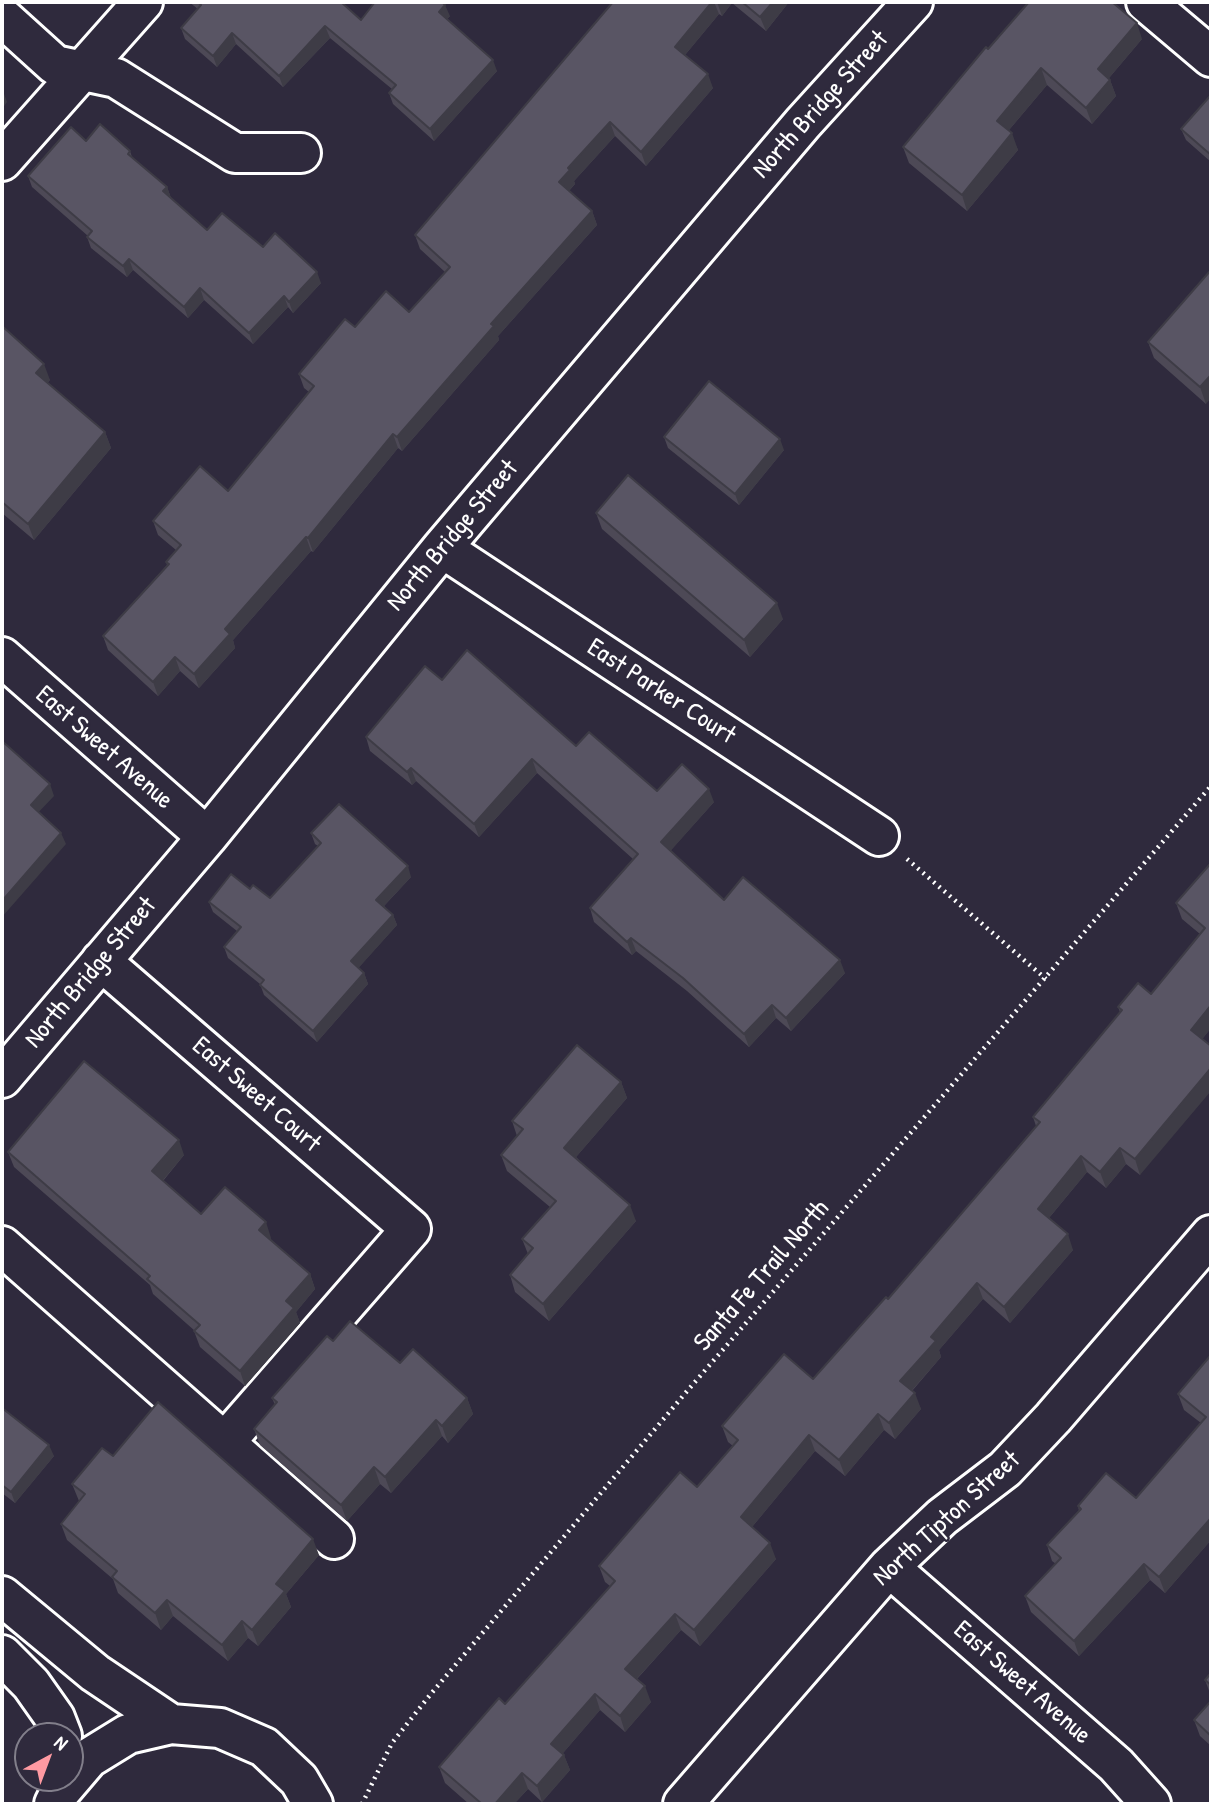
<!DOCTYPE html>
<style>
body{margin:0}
#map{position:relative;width:1213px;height:1806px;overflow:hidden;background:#2f2a3d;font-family:"Patrick Hand",sans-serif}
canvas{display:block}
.frame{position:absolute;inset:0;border:4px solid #fff;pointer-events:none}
.north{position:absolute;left:14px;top:1722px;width:70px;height:70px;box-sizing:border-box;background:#2f2a3d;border:2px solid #827f8b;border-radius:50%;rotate:41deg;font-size:19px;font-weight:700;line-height:28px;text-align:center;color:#fff}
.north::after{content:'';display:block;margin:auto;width:24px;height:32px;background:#ff9aa2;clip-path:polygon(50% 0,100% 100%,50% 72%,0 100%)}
</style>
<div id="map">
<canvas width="1213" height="1806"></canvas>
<div class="frame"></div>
<div class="north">N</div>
</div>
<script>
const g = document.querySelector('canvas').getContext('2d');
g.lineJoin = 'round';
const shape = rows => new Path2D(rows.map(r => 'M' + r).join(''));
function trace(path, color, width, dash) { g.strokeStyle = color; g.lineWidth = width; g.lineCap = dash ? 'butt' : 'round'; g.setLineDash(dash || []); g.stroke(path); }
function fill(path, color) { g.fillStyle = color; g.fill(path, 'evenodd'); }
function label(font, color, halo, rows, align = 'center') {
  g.font = font + ' "Patrick Hand",sans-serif'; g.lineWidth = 5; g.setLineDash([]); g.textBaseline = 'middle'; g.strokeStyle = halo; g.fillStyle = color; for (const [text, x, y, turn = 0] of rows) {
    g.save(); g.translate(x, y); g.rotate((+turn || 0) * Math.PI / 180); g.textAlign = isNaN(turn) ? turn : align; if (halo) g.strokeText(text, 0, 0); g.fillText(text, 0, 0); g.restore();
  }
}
const path = shape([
 [907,859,1046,979],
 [362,1804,392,1743,430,1695,688,1390,1211,786]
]);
const minor = shape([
 [1146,2,1211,57],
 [2,17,55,65,116,78,235,153,301,153],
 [2,161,143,2],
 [442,548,879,836],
 [2,657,207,837],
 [101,961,411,1229,225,1442],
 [2,1078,207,837,442,548,803,123,913,2],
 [2,1246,334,1539],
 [889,1567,1116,1765,1151,1804],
 [683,1804,889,1567,942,1517,1005,1469,1053,1418,1211,1235]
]);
const major = shape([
 [2,1596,95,1673,171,1724],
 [2,1655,31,1684,55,1718,62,1736],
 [54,1804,60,1792,89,1758,128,1734,171,1724,220,1728,264,1747,299,1780,313,1804]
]);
const wall = shape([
 [189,2,341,2,361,20,450,16,447,19,497,71,434,141,393,104,389,93,392,89,330,38,283,87,236,44,217,67,185,39,181,28,198,9],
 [613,2,789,2,766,31,732,3,722,16,719,14,685,55,713,88,646,166,615,136,574,181,575,184,569,191,592,211,597,225,498,336,499,340,402,451,398,448,313,552,311,551,233,640,235,648,199,688,180,671,158,696,108,650,103,636,167,565,166,562,176,550,158,535,153,521,228,491,309,392,304,388,299,374,355,327,409,312,445,272,420,249,415,235],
 [1142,39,1109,78,1110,80,1116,96,1092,124,1047,85,1009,130,1018,150,967,211,909,163,903,147,988,49],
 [1211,95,1211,162,1186,140,1181,129],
 [86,141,130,151,132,157,167,187,171,198,207,230,263,247,321,283,293,313,288,307,253,344,204,300,188,318,133,270,127,277,91,248,87,237,88,236,32,187,28,176],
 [1211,270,1206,404,1154,358,1148,342],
 [2,326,50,380,47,383,105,432,111,448,34,540,2,513],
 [664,437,784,450,739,505,668,448],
 [596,513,783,619,750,657,602,529],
 [442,680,576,746,657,791,714,802,670,851,724,900,845,973,791,1031,776,1018,749,1047,687,991,636,951,632,955,594,922,590,908,633,859,537,773,479,837,416,781,412,785,370,751,366,737],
 [311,833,411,877,384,906,393,915,397,925,358,968,364,973,368,984,317,1042,264,995,260,984,228,958,224,947,237,931,213,912,209,902,250,889,270,898,318,846,315,844],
 [1211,863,1211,1028,1202,1039,1140,1175,1126,1164,1106,1188,1087,1172,1049,1218,1073,1250,1010,1323,983,1299,939,1350,941,1357,912,1391,921,1409,895,1439,884,1430,845,1476,815,1451,752,1527,776,1559,700,1646,681,1630,637,1679,651,1702,625,1732,600,1710,563,1753,570,1770,542,1802,528,1789,514,1804,469,1804,445,1783,439,1767,505,1704,610,1586,605,1582,599,1566,697,1487,733,1446,728,1442,722,1426,813,1379,888,1299,1036,1126,1033,1117,1120,1012,1118,1007,1151,994,1200,934,1182,919,1176,903],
 [621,1082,627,1098,576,1157,636,1221,549,1321,515,1292,510,1275,528,1254,522,1239,550,1207,507,1171,501,1155,517,1136,512,1121],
 [8,1152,184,1155,163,1181,201,1214,271,1238,270,1239,310,1274,315,1289,296,1312,300,1323,245,1386,200,1347,194,1331,195,1331,153,1294,150,1285,14,1167],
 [333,1341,400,1363,467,1398,473,1414,448,1443,442,1436,391,1493,380,1484,347,1521,260,1445,254,1429,275,1405,272,1398],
 [1211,1355,1211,1540,1165,1593,1150,1580,1079,1656,1031,1612,1025,1596,1056,1564,1052,1561,1047,1545,1079,1511,1078,1506,1136,1498,1201,1423,1184,1410,1178,1394],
 [2,1408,54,1456,15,1503,2,1493],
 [113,1456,319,1555,286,1594,291,1607,258,1646,248,1638,228,1661,173,1616,161,1630,118,1593,113,1579,67,1540,61,1524,79,1501,72,1484],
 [1211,1673,1211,1696,1205,1680],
 [1211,1701,1211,1746,1200,1736,1194,1720]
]);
const shadedWall = shape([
 [712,2,714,2,719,14,680,61,675,47],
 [717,2,732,2,732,3,722,16],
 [773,2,789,2,766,31,760,17],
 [445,5,450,16,444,23,439,12],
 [1137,23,1142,39,1103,85,1098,69],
 [325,26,330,38,283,87,279,76],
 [232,33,236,44,217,67,213,56],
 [493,60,497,71,434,141,430,129],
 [1041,68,1047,85,1003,137,997,121],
 [708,74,713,88,646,166,641,152],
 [1110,80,1116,96,1092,124,1086,108],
 [3,91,7,102,2,109,2,93],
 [610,122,615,136,574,181,575,184,564,196,559,182,568,168],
 [1012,133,1018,150,967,211,962,195],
 [167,187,171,198,163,191],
 [592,211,597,225,498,336,499,340,402,451,397,437,491,324],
 [129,259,133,270,127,277,123,266],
 [317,272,321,283,293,313,289,302],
 [200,288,204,300,188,318,184,307],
 [284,296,288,307,253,344,249,333],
 [44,364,50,380,41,390,36,373],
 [1211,375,1211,398,1206,404,1200,387],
 [105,432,111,448,34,540,28,524],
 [393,434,398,448,313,552,308,538],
 [780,439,784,450,739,505,735,494],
 [306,537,311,551,233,640,235,648,199,688,194,674,225,629],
 [777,603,783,619,750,657,744,640],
 [175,657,180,671,158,696,153,682],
 [532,759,537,773,479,837,474,824],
 [411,768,416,781,412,785,407,772],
 [50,784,54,796,35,816,31,805],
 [709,789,714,802,666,856,661,842],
 [61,833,66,844,2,917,2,901],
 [408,866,411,877,380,910,376,900],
 [393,915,397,925,355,972,351,961],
 [631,938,636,951,632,955,627,942],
 [840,960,845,973,791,1031,786,1018],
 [364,973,368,984,317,1042,313,1031],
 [772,1005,776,1018,749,1047,744,1034],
 [1211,1005,1211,1028,1197,1046,1191,1030],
 [1211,1068,1211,1091,1140,1175,1135,1159],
 [621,1082,627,1098,570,1164,564,1148],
 [179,1140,184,1155,158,1186,152,1171],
 [1120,1148,1126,1164,1106,1188,1100,1172],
 [1081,1156,1087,1172,1043,1225,1038,1209],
 [630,1205,636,1221,549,1321,543,1304],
 [266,1222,271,1238,264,1245,259,1230],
 [1068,1234,1073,1250,1010,1323,1004,1307],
 [310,1274,315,1289,296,1312,300,1323,245,1386,240,1371,286,1301],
 [977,1283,983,1299,939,1350,941,1357,906,1397,900,1381,931,1337],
 [915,1393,921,1409,895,1439,889,1423],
 [467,1398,473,1414,448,1443,442,1426],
 [878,1414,884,1430,845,1476,839,1460],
 [436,1420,442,1436,391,1493,385,1477],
 [809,1435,815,1451,747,1533,741,1517],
 [49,1445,54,1456,15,1503,11,1492],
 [374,1467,380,1484,347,1521,341,1505],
 [1211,1518,1211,1540,1165,1593,1159,1577],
 [313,1539,319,1555,286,1594,291,1607,258,1646,252,1630,276,1584],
 [770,1543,776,1559,700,1646,694,1630],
 [1144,1564,1150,1580,1079,1656,1074,1641],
 [167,1600,173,1616,161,1630,155,1613],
 [675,1614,681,1630,631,1685,625,1669],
 [242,1621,248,1638,228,1661,222,1645],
 [645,1686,651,1702,625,1732,620,1716],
 [595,1694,600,1710,557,1760,551,1744],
 [564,1755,570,1770,542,1802,537,1786],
 [522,1773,528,1789,514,1804,495,1804]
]);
const building = shape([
 [198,2,341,2,361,20,375,2,442,2,445,5,439,12,493,60,430,129,389,93,396,85,325,26,279,76,232,33,213,56,181,28,201,5,198,2],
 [613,2,712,2,675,47,708,74,641,152,610,122,568,168,570,170,559,182,592,211,491,324,494,326,397,437,393,434,308,538,306,537,225,629,230,634,194,674,175,657,153,682,103,636,169,564,166,562,181,545,153,521,200,466,228,491,314,386,299,374,345,319,355,327,386,291,409,312,450,267,415,235,613,2],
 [742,2,773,2,760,17,742,2],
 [1029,2,1112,2,1137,23,1098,69,1110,80,1086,108,1041,68,997,121,1012,133,962,195,903,147,986,47,988,49,1029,2],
 [1211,95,1211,155,1181,129,1211,95],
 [100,124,130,151,128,154,167,187,163,191,207,230,222,213,263,247,275,233,317,272,289,302,284,296,249,333,200,288,184,307,129,259,123,266,87,237,92,231,28,176,71,127,86,141,100,124],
 [1211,270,1211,375,1200,387,1148,342,1211,270],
 [2,326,44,364,36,373,105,432,28,524,2,502,2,326],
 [709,381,780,439,735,494,664,437,709,381],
 [628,475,777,603,744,640,596,513,628,475],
 [467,650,576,746,589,732,657,791,682,764,709,789,661,842,724,900,743,877,840,960,786,1018,772,1005,744,1034,683,978,631,938,627,942,590,908,638,854,532,759,474,824,411,768,407,772,366,737,425,666,442,680,467,650],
 [2,741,50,784,31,805,61,833,2,901,2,741],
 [339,804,408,866,376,900,393,915,351,961,364,973,313,1031,260,985,264,980,224,947,241,927,209,902,231,874,250,889,253,885,270,898,321,843,311,833,339,804],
 [1211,863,1211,1005,1191,1030,1211,1046,1211,1068,1135,1159,1120,1148,1100,1172,1081,1156,1038,1209,1068,1234,1004,1307,977,1283,931,1337,936,1341,900,1381,915,1393,889,1423,878,1414,839,1460,809,1435,741,1517,770,1543,694,1630,675,1614,625,1669,645,1686,620,1716,595,1694,551,1744,564,1755,537,1786,522,1773,495,1804,482,1804,439,1767,499,1698,505,1704,615,1581,599,1566,680,1472,697,1487,738,1440,722,1426,784,1354,813,1379,886,1297,888,1299,1040,1122,1033,1117,1122,1010,1118,1007,1138,983,1151,994,1205,928,1176,903,1211,863],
 [577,1045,621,1082,564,1148,630,1205,543,1304,510,1275,533,1248,522,1239,556,1201,501,1155,523,1129,512,1121,577,1045],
 [84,1061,179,1140,152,1171,201,1214,225,1187,266,1222,259,1230,310,1274,286,1301,294,1308,240,1371,194,1331,200,1325,147,1279,150,1276,8,1152,84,1061],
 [350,1321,400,1363,413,1349,467,1398,442,1426,436,1420,385,1477,374,1467,341,1505,254,1429,277,1402,272,1398,327,1336,333,1341,350,1321],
 [1211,1355,1211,1518,1159,1577,1144,1564,1074,1641,1025,1596,1061,1558,1047,1545,1081,1509,1078,1506,1106,1473,1136,1498,1206,1417,1178,1394,1211,1355],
 [158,1402,313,1539,276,1584,285,1591,252,1630,242,1621,222,1645,167,1600,155,1613,112,1577,117,1571,61,1524,85,1494,72,1484,102,1448,113,1456,158,1402],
 [2,1408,49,1445,11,1492,2,1485,2,1408],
 [1211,1673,1211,1685,1205,1680,1211,1673],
 [1211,1701,1211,1736,1194,1720,1211,1701]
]);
const streetNames = [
 ["North Bridge Street",821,105,-48],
 ["North Bridge Street",453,536,-50],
 ["East Parker Court",661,692,33],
 ["East Sweet Avenue",104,748,41],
 ["North Bridge Street",91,973,-50],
 ["East Sweet Court",256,1095,41],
 ["Santa Fe Trail North",762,1276,-49],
 ["North Tipton Street",947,1519,-42],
 ["East Sweet Avenue",1022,1683,41]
];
trace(minor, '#fff', 44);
trace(major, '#fff', 44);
trace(path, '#fff', 4.5, [2, 5]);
trace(minor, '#2f2a3d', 38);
trace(major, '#2f2a3d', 38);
fill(wall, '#4d4956');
fill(shadedWall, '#3e3c46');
fill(building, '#595564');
trace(building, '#3e3c46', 2);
label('26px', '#fff', '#2f2a3d', streetNames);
</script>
